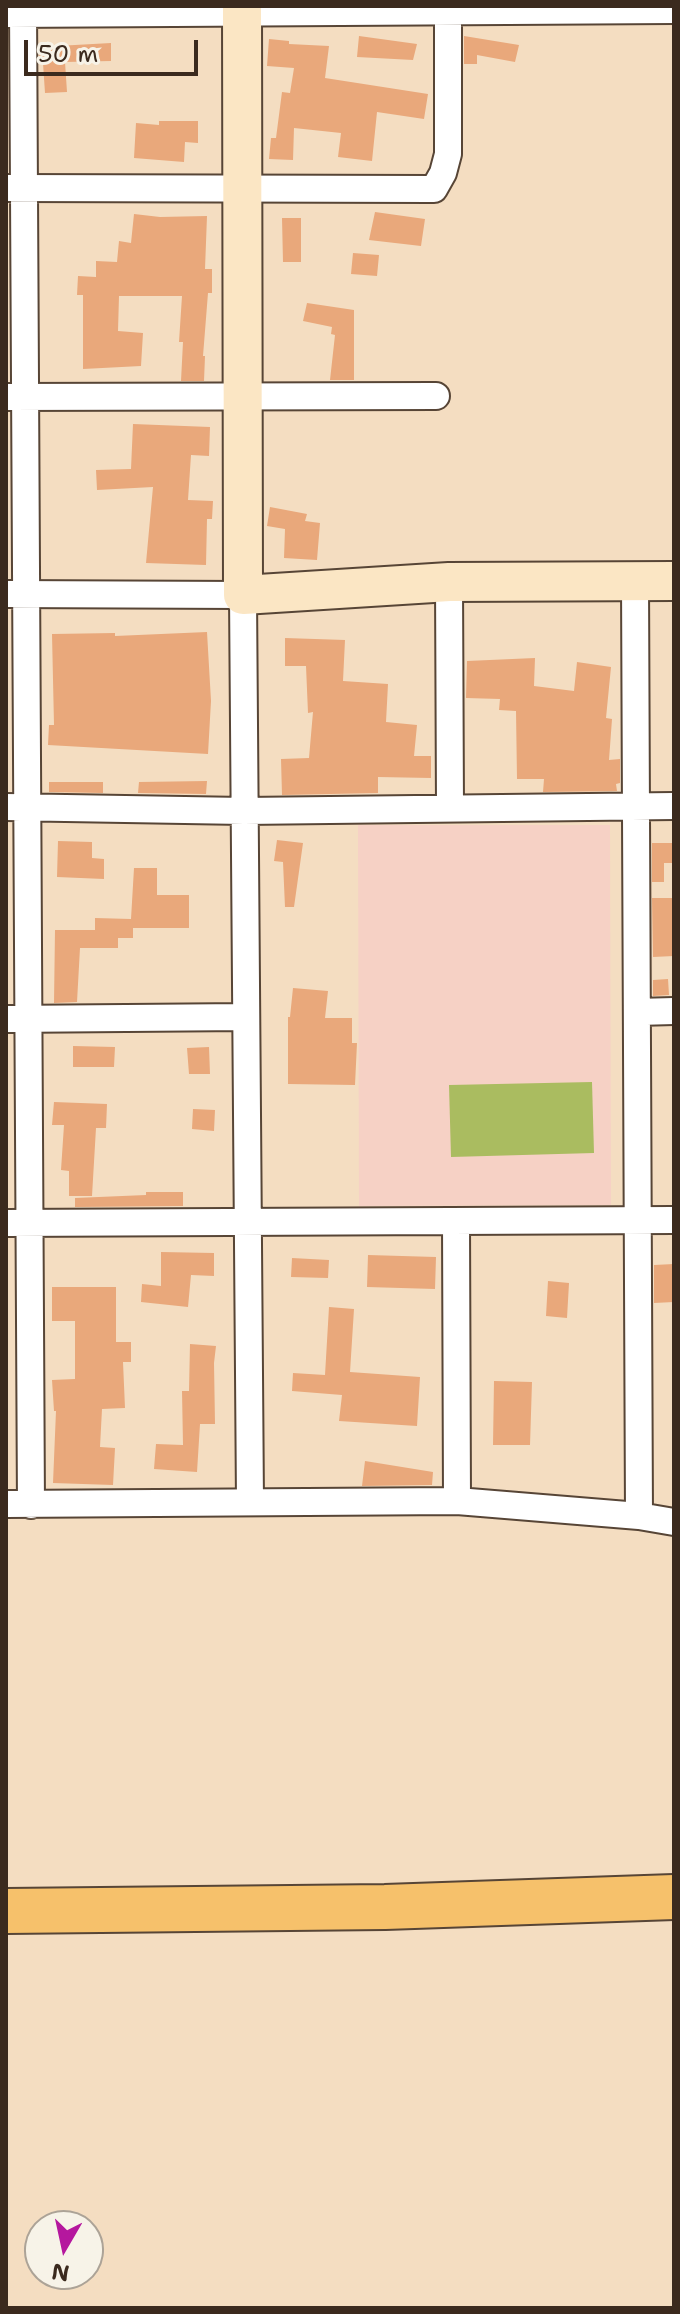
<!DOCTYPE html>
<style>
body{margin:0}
#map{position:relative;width:680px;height:2314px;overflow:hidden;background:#f4ddc1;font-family:"Shantell Sans",sans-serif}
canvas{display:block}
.frame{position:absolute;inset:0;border:8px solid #3b2a1e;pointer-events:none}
.north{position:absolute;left:24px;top:2210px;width:80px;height:80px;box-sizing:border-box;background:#f7f3e8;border:2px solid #aca397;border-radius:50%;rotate:189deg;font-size:22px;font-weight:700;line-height:32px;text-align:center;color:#3b2a1e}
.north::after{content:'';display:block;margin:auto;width:28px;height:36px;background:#b5179e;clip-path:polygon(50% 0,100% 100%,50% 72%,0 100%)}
.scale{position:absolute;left:24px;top:40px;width:174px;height:36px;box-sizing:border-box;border:4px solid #3b2a1e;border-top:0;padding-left:10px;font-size:24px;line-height:28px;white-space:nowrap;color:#3b2a1e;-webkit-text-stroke:6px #f7f3e8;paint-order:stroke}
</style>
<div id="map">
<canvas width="680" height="2314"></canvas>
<div class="frame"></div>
<div class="north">N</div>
<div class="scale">50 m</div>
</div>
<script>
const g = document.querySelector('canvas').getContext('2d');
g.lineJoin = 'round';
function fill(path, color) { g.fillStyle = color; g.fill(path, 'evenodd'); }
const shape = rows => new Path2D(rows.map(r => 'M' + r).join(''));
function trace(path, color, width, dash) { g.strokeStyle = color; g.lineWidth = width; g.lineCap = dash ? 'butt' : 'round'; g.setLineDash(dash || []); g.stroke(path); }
const built = shape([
 [358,825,610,825,611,1205,359,1206]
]);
const green = shape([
 [592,1082,594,1153,451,1157,449,1085]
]);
const building = shape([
 [359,36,417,44,413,60,357,57],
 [464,36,519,45,515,62,477,55,477,64,464,64],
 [269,39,289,41,289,44,329,46,325,78,428,94,424,119,377,112,372,161,338,157,341,133,294,128,293,160,269,159,271,138,276,138,282,92,290,93,294,68,267,66],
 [111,43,111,61,65,62,67,92,45,93,43,63,39,63,39,47],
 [159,121,198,121,198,143,185,142,184,162,134,158,136,123,159,125],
 [375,212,425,219,421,246,369,240],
 [134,214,160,217,207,216,205,269,212,269,212,293,208,293,203,356,205,356,204,381,181,381,183,342,179,342,182,296,119,296,118,331,143,333,141,366,83,369,83,295,77,295,78,276,96,277,96,261,117,262,119,241,131,243],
 [282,218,301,218,301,262,283,262],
 [353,253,379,255,377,276,351,274],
 [307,303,354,310,354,380,330,380,335,335,331,334,332,327,303,321],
 [133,424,210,427,209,456,191,455,188,500,213,501,212,519,207,519,206,565,146,563,153,487,97,490,96,470,131,469],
 [270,507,307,514,305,521,320,523,317,560,284,558,285,529,267,526],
 [207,632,211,701,208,754,48,745,49,725,54,725,52,634,115,633,115,636],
 [285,638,345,640,343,681,388,684,386,722,417,725,414,756,431,756,431,778,378,777,378,793,282,795,281,759,309,758,313,712,308,713,306,666,285,666],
 [535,658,534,686,574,691,577,662,611,667,606,718,612,719,609,760,620,759,620,783,616,784,617,791,543,792,544,779,517,779,516,711,499,710,500,699,466,698,467,661],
 [207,781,206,794,138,793,139,782],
 [49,782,103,782,103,793,49,792],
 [277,840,303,843,294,907,285,907,283,862,274,861],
 [58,841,92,842,92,858,104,859,104,879,57,877],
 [652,843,674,843,674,863,664,863,664,882,652,882],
 [134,868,157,868,157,895,189,895,189,928,133,928,133,938,118,938,118,948,80,948,77,1002,54,1003,55,930,95,930,95,918,131,919],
 [652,898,674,898,674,956,653,957],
 [668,979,669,995,653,996,653,980],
 [293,988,328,991,325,1018,352,1018,352,1043,357,1043,355,1085,288,1084,288,1017,290,1017],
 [73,1046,115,1047,114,1067,73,1067],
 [209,1047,210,1074,189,1074,187,1048],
 [54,1102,107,1104,106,1128,96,1128,92,1196,69,1196,69,1171,61,1170,64,1125,52,1125],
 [193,1109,215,1110,214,1131,192,1129],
 [146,1192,183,1192,183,1206,75,1207,75,1198,146,1195],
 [161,1252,214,1253,214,1276,191,1275,188,1307,141,1302,142,1284,161,1286],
 [368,1255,436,1257,435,1289,367,1287],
 [292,1258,329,1260,328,1278,291,1277],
 [674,1264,674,1302,654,1303,654,1265],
 [548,1281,569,1283,567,1318,546,1316],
 [52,1287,116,1287,116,1342,131,1342,131,1362,123,1362,125,1408,102,1409,100,1447,115,1448,113,1485,53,1483,56,1411,54,1411,52,1380,75,1379,75,1321,52,1321],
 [329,1307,354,1309,350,1372,420,1377,417,1426,339,1421,342,1395,292,1391,293,1373,325,1375],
 [190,1344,216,1346,214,1363,215,1424,200,1424,197,1472,154,1469,156,1444,183,1445,182,1391,189,1391],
 [494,1381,532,1382,530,1445,493,1445],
 [365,1461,433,1472,432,1485,362,1486]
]);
const minor = shape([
 [23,6,31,1505],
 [6,14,674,10],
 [7,188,434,189,443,173,448,154,448,6],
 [6,397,436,396],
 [635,581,639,1516],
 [449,582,450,808],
 [6,594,243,595,250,1502],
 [6,807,244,811,674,806],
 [637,1012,674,1011],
 [6,1019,246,1017],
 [456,1221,457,1501],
 [6,1223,674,1220],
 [6,1504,457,1501,639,1516,674,1522]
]);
const secondary = shape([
 [242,6,243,595,449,582,674,581]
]);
const trunk = shape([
 [6,1911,385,1907,674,1897]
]);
fill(built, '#f6d1c5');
fill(green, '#aabc60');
fill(building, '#e9a87b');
trace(minor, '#574536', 30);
trace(secondary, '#574536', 42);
trace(trunk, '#574536', 48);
trace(minor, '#fff', 26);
trace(secondary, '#fbe6c4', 38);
trace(trunk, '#f6c16b', 44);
</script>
